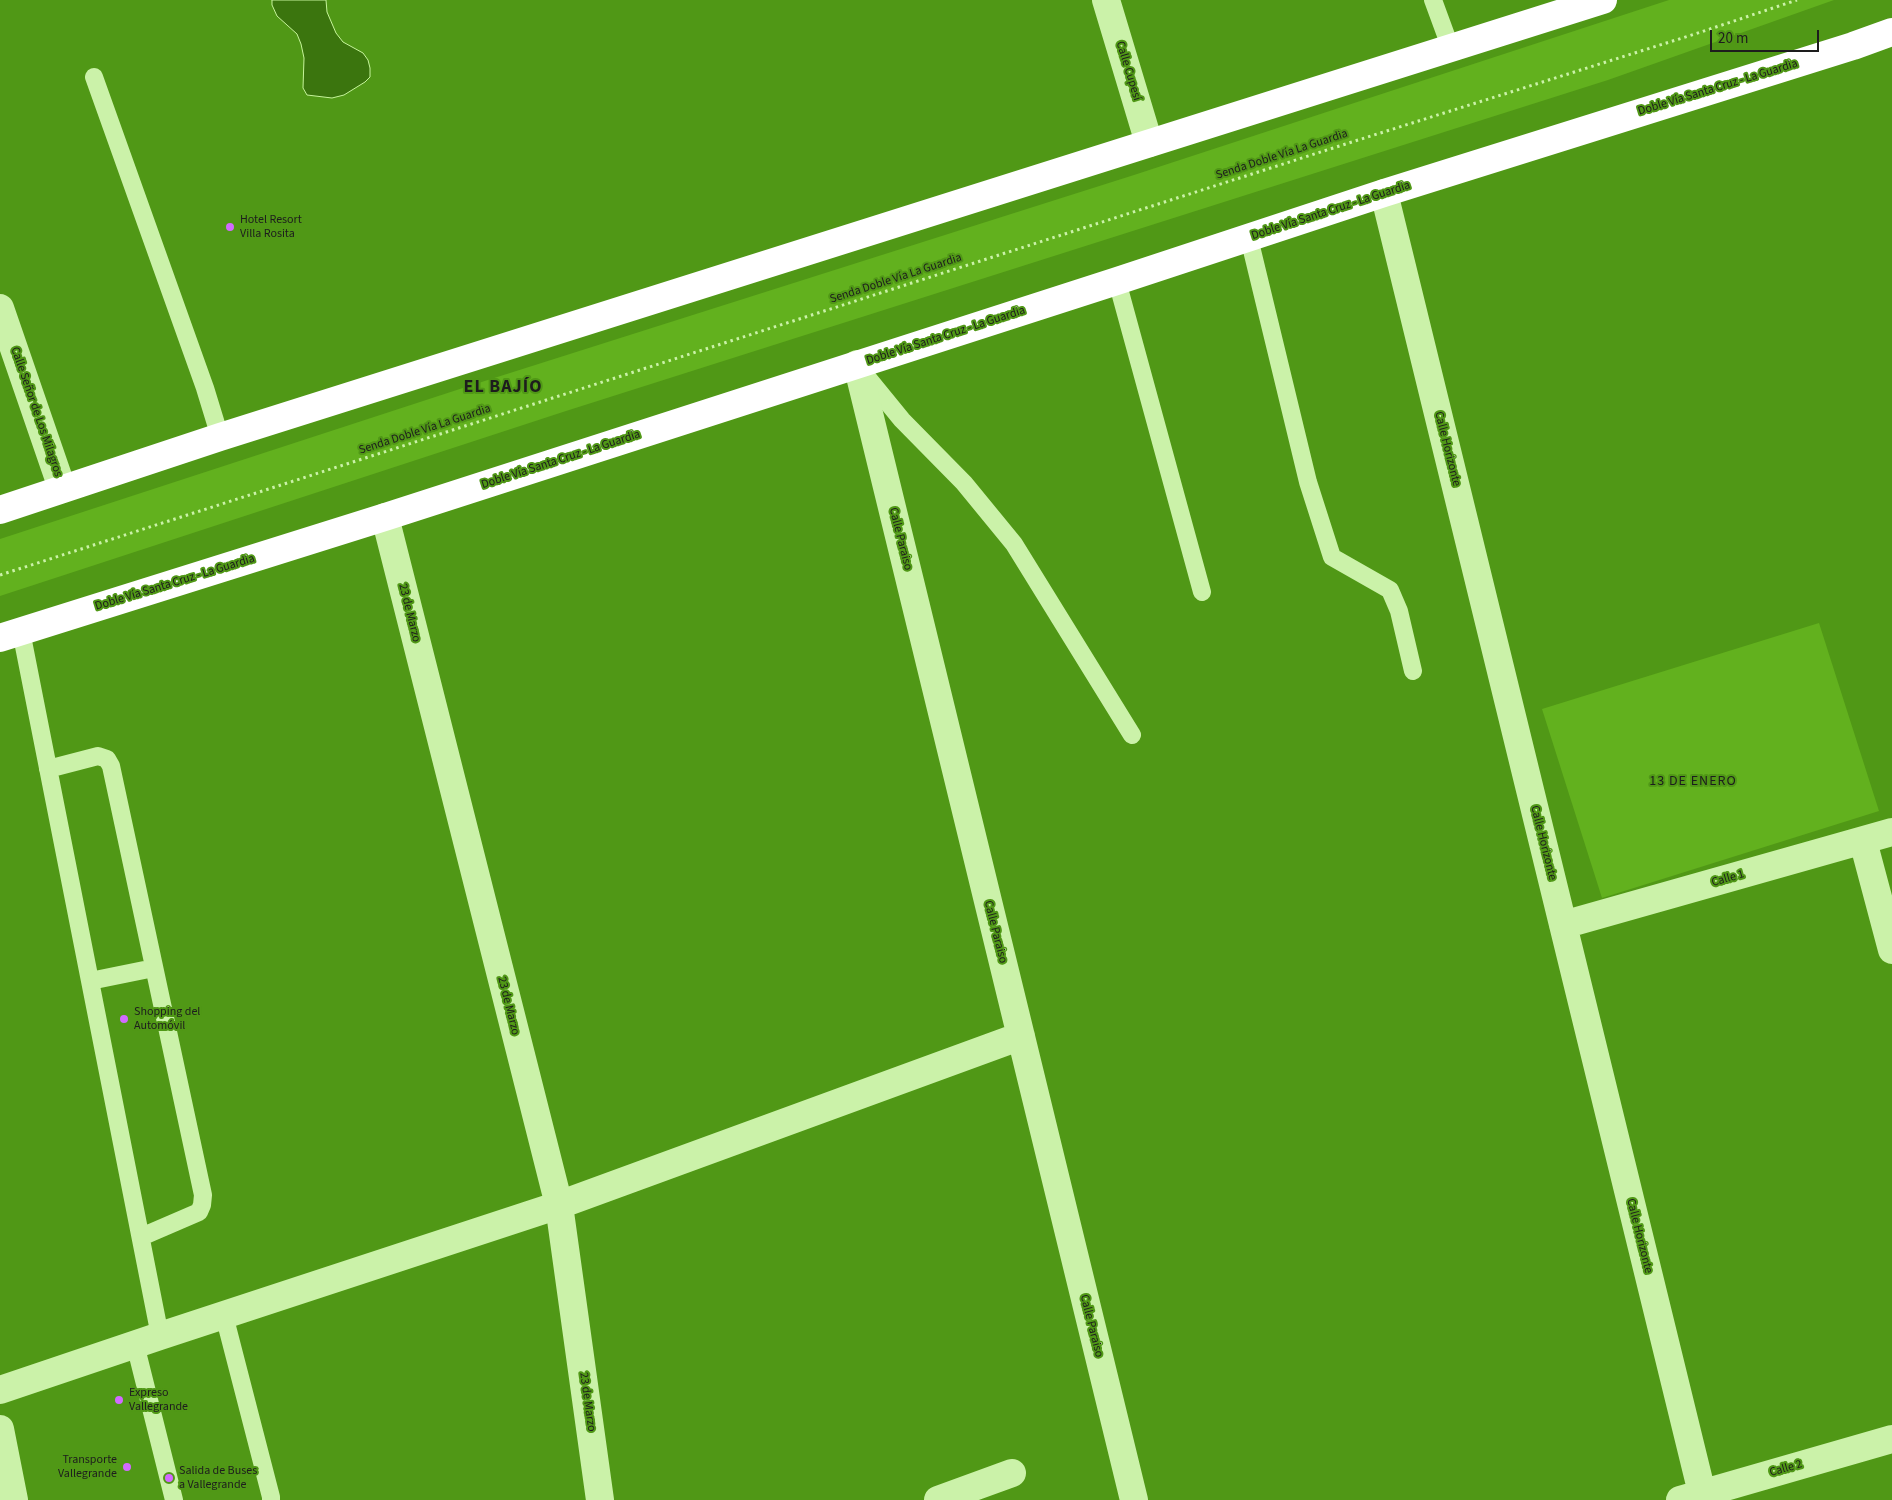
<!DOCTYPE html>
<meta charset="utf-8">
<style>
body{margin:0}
#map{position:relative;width:1892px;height:1500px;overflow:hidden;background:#509816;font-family:"Source Sans 3",sans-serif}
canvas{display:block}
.scale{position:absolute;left:1710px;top:30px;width:109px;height:22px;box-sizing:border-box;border:2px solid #1d1d1d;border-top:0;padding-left:6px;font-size:15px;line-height:18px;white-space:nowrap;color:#1d1d1d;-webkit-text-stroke:4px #509816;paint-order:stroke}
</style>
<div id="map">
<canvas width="1892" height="1500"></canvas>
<div class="scale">20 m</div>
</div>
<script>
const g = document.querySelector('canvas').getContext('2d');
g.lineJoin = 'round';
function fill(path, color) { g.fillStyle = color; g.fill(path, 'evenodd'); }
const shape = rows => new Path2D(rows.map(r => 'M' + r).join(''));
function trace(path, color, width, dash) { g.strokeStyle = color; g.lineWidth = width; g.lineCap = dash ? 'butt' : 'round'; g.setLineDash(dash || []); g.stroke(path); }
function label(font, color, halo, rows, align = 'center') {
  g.font = font + ' "Source Sans 3",sans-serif'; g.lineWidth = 4; g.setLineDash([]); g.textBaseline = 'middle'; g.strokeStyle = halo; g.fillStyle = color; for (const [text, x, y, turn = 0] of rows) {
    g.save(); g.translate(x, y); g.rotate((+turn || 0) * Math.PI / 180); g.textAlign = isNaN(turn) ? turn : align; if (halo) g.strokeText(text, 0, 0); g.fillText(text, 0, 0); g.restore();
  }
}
const green = shape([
 [1669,0,1834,0,1608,80,566,411,0,596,0,539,469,386,1134,175],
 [1819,623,1879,811,1602,898,1542,709]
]);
const water = shape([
 [272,0,326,0,327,12,336,33,343,42,363,53,368,60,370,68,370,77,365,82,344,95,332,98,307,95,303,88,304,58,301,44,297,34,277,16,272,5,272,0]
]);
const path = shape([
 [0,575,1355,141,1695,34,1797,0]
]);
const lane = shape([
 [1433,0,1451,49],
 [94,77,205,388,220,437],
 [1249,238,1308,482,1332,557,1390,590,1399,611,1413,671],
 [1117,281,1202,592],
 [862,371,902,420,964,483,1014,544,1132,735],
 [21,631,160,1336],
 [48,769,98,756,107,759,111,766,203,1195,202,1205,199,1212,141,1237],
 [90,981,154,968],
 [224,1315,271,1497,271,1500],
 [135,1344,174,1500]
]);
const street = shape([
 [1106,0,1149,143],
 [1384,193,1702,1493],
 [0,308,62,488],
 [857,364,1134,1500],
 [385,517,559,1205,600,1500],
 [1863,841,1892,950],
 [1563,925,1892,832],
 [0,1390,160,1336,559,1205,1021,1036],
 [0,1429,14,1500],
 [938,1500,1012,1473],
 [1680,1500,1892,1439]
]);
const highway = shape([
 [0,510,220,437,1603,0],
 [0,638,385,517,1117,281,1384,193,1853,46,1892,32]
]);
const markers = [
 [230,227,5,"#d26aff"],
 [124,1019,5,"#d26aff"],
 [119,1400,5,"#d26aff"],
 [127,1467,5,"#d26aff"],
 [169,1478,5,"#d26aff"]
];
const streetNames = [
 ["Calle Cupesí",1128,71,73],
 ["Doble Vía Santa Cruz - La Guardia",1718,88,-17],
 ["Senda Doble Vía La Guardia",1282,155,-18],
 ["Doble Vía Santa Cruz - La Guardia",1331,211,-18],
 ["Senda Doble Vía La Guardia",896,279,-18],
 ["Doble Vía Santa Cruz - La Guardia",946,336,-18],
 ["Calle Señor de Los Milagros",36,412,71],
 ["Senda Doble Vía La Guardia",425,430,-18],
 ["Calle Horizonte",1447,449,76],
 ["Doble Vía Santa Cruz - La Guardia",561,460,-18],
 ["Calle Paraiso",900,539,76],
 ["Doble Vía Santa Cruz - La Guardia",175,583,-17],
 ["23 de Marzo",409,613,76],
 ["Calle Horizonte",1543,843,76],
 ["Calle 1",1728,879,-16],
 ["Calle Paraiso",995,932,76],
 ["23 de Marzo",508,1006,76],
 ["Calle Horizonte",1639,1236,76],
 ["Calle Paraiso",1091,1326,76],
 ["23 de Marzo",587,1402,82],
 ["Calle 2",1786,1469,-16]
];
const poiNames = [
 ["Hotel Resort",240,220],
 ["Villa Rosita",240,234],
 ["Shopping del",134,1012],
 ["Automóvil",134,1026],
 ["Expreso",129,1393],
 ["Vallegrande",129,1407],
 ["Transporte",117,1460,"right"],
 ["Vallegrande",117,1474,"right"],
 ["Salida de Buses",179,1471],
 ["a Vallegrande",179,1485]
];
const neighbourhoodNames = [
 ["13 DE ENERO",1693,782]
];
const districtNames = [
 ["EL BAJÍO",503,388]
];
fill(green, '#62b11e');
fill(water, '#3b750e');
trace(water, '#c6f49b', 1);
trace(path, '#cbf2a9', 3, [2.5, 4]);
trace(lane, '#cbf2a9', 18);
trace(street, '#cbf2a9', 28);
trace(highway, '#fff', 28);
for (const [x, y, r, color] of markers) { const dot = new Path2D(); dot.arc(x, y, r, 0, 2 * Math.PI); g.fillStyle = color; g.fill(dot); trace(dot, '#509816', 2); }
label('12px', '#1d1d1d', '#509816', streetNames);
label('12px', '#1d1d1d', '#509816', poiNames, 'left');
g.letterSpacing = '1px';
label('14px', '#1d1d1d', '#509816', neighbourhoodNames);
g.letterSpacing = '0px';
g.letterSpacing = '1px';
label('bold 18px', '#1d1d1d', '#509816', districtNames);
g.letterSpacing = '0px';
</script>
